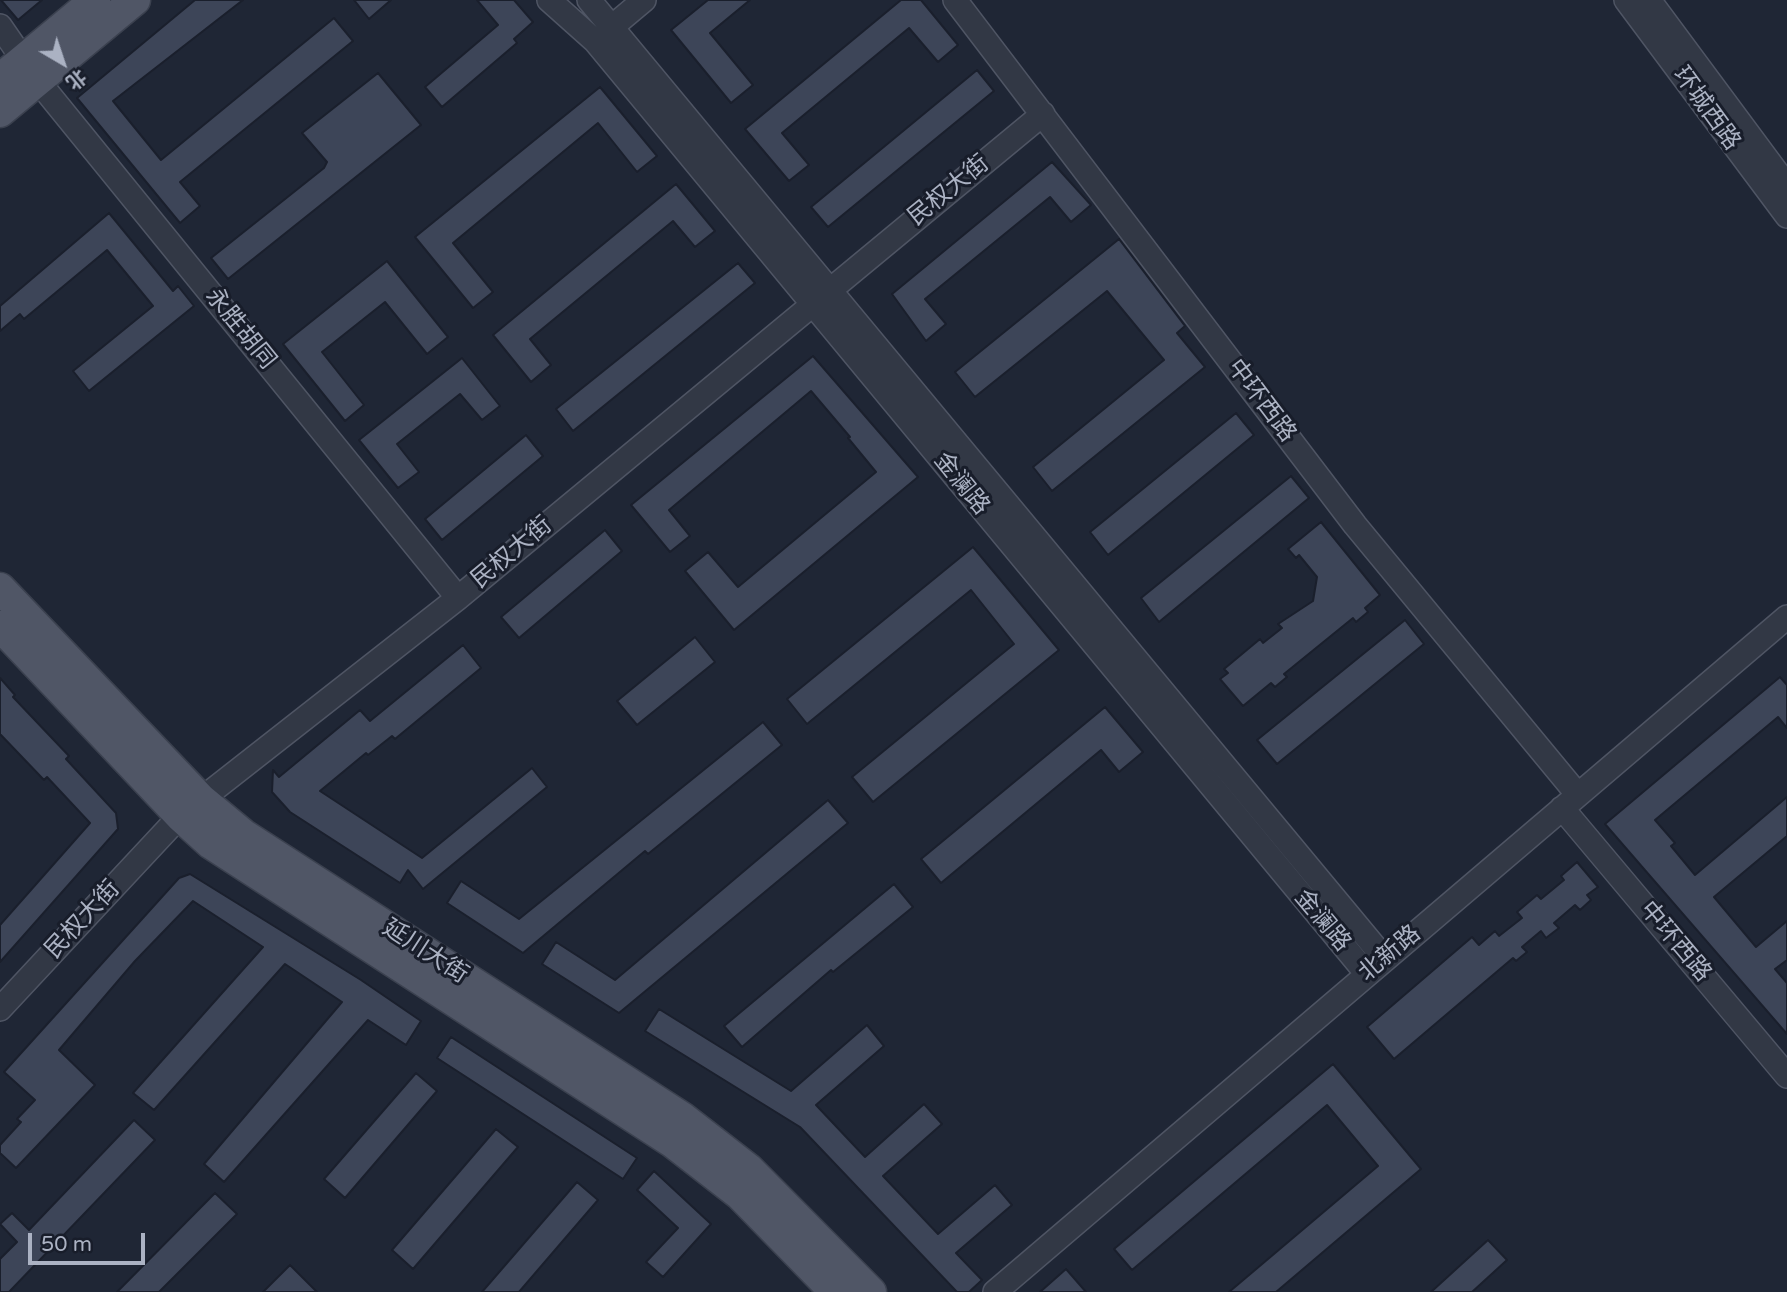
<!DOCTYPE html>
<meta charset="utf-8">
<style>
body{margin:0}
#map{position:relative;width:1787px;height:1292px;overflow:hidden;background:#1f2635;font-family:"Varela Round","Noto Sans SC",sans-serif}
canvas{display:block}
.north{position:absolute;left:28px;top:28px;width:70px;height:70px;-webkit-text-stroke:5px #181d2a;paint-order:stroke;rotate:141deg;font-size:19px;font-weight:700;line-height:28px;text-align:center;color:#abb2c3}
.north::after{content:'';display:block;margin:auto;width:24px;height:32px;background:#abb2c3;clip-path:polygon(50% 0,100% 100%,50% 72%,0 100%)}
.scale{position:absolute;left:28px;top:1233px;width:117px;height:32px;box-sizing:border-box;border:4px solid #abb2c3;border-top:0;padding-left:9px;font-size:21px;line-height:24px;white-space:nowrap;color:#abb2c3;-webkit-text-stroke:5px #181d2a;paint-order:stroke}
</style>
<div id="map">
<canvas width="1787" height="1292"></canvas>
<div class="north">北</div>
<div class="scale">50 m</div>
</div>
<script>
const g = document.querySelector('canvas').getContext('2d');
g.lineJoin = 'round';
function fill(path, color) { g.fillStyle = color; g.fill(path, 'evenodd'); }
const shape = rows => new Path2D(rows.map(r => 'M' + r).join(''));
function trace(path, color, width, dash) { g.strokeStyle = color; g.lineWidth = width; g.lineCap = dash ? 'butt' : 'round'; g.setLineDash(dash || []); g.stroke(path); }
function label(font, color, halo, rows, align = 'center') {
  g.font = font + ' "Varela Round","Noto Sans SC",sans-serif'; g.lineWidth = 6; g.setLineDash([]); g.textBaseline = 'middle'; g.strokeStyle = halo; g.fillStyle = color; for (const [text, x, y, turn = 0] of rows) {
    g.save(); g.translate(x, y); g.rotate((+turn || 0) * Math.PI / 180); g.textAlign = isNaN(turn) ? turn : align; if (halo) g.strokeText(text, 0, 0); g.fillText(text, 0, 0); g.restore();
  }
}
const building = shape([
 [1,0,42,0,18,20,1,0],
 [195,0,243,0,113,101,161,160,334,18,353,41,180,182,200,206,180,223,77,98,195,0],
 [354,0,391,0,369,19,354,0],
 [477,0,514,0,533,22,514,39,517,43,442,107,425,87,498,25,477,0],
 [708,0,750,0,710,33,753,85,731,103,671,30,708,0],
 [901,0,921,0,958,45,938,62,909,28,782,133,809,165,789,181,745,129,901,0],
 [977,70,994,91,828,227,811,207,977,70],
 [378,73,421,125,228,279,211,258,324,168,327,162,302,133,378,73],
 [600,87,657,156,637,172,598,123,453,243,493,292,473,308,415,237,600,87],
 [1052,162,1091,205,1071,222,1050,197,925,299,946,324,926,341,892,294,1052,162],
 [676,184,715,231,695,247,673,221,530,339,551,365,531,382,493,335,676,184],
 [109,213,173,291,178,286,194,306,89,391,73,371,153,306,107,250,24,319,20,314,0,331,0,306,109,213],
 [1119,239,1185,326,1177,333,1205,367,1052,491,1033,467,1164,360,1107,291,975,397,955,372,1119,239],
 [387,261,448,337,427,354,385,302,322,352,364,405,345,421,283,344,387,261],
 [738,263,755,283,573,431,556,409,738,263],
 [813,356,918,477,734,630,685,571,708,552,738,587,876,472,848,438,850,437,811,391,669,510,690,536,670,552,631,505,813,356],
 [462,358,500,406,482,420,460,394,397,444,419,472,398,488,359,440,462,358],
 [1236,413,1254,435,1108,555,1090,532,1236,413],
 [526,435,543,456,442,540,425,519,526,435],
 [1291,476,1309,498,1159,622,1141,598,1291,476],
 [1321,522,1380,595,1365,608,1368,612,1356,622,1353,618,1284,674,1287,677,1275,687,1271,683,1243,706,1220,679,1228,673,1224,669,1260,639,1263,643,1282,628,1278,624,1313,601,1317,577,1299,555,1296,558,1288,549,1321,522],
 [605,530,622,551,519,638,501,617,605,530],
 [973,547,1059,650,873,802,852,777,1014,644,971,590,807,724,787,699,973,547],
 [1405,620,1424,644,1277,764,1257,740,1405,620],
 [695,637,715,662,637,725,617,701,695,637],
 [463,645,481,668,395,739,392,736,368,755,366,753,320,791,422,858,532,768,547,787,423,889,408,870,400,883,290,812,272,792,273,770,279,777,360,710,370,721,463,645],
 [1780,677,1787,685,1787,728,1778,717,1655,820,1675,843,1671,846,1695,875,1787,797,1787,836,1714,897,1756,947,1787,921,1787,960,1775,969,1787,983,1787,1034,1605,824,1780,677],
 [0,678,15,695,13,697,69,756,66,759,116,813,118,829,0,962,0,925,90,823,47,777,44,780,0,734,0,678],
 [1105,707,1143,752,1119,772,1101,750,941,883,921,859,1105,707],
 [763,722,782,745,648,854,645,851,523,953,447,903,461,881,519,919,763,722],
 [828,800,848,823,619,1013,542,964,556,942,615,980,828,800],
 [1577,862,1598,887,1587,895,1591,900,1580,910,1575,905,1554,923,1559,928,1546,938,1541,931,1522,947,1527,952,1516,961,1513,958,1394,1059,1367,1027,1472,937,1479,945,1495,931,1499,936,1522,918,1517,912,1537,895,1541,899,1564,880,1561,876,1577,862],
 [190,874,361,980,421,1021,406,1045,368,1020,224,1182,204,1164,342,1002,285,964,154,1110,133,1093,263,947,193,901,135,961,59,1050,95,1085,16,1168,0,1153,0,1145,21,1122,17,1119,35,1100,4,1072,179,878,190,874],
 [894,884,913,907,833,972,831,970,742,1047,724,1026,894,884],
 [659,1009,791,1091,867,1025,884,1046,816,1105,865,1157,924,1104,942,1124,883,1176,938,1234,995,1185,1012,1205,956,1253,982,1280,969,1292,957,1292,800,1127,645,1031,659,1009],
 [451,1037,637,1158,623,1179,437,1058,451,1037],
 [1333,1064,1421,1169,1276,1292,1229,1292,1378,1166,1327,1105,1132,1270,1114,1249,1333,1064],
 [416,1073,437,1091,345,1198,324,1179,416,1073],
 [134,1120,155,1140,9,1292,0,1292,0,1259,17,1242,0,1224,12,1213,29,1230,134,1120],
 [496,1129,518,1147,413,1269,392,1250,496,1129],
 [654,1171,711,1224,663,1277,646,1262,678,1228,637,1190,654,1171],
 [577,1182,598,1200,519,1292,482,1292,577,1182],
 [215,1193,237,1214,159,1292,117,1292,215,1193],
 [1488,1240,1507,1260,1472,1292,1431,1292,1488,1240],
 [290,1265,317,1292,263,1292,290,1265],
 [1066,1269,1086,1292,1040,1292,1066,1269]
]);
const minor = shape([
 [549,0,595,41,1367,974],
 [589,0,1384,958],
 [955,0,1355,525,1578,795],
 [1626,0,1787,216],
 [1649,0,1787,186],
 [0,26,38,81,458,598],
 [613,26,644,0],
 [1562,808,1787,1076],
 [0,1009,180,816,458,598,1043,114],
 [995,1292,1787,617]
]);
const major = shape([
 [0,79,95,0],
 [0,112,135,0],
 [0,588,201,799,243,834,682,1117,749,1169,871,1292],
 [0,626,180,816,211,844,673,1143,740,1195,835,1292]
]);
const streetNames = [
 ["环城西路",1706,109,54],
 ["民权大街",949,191,-39],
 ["永胜胡同",240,329,51],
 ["中环西路",1261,401,53],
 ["金澜路",961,484,51],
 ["民权大街",512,553,-40],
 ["民权大街",83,920,-47],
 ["金澜路",1322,921,50],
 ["中环西路",1675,942,50],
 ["延川大街",425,952,33],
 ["北新路",1390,954,-40]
];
fill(building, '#3d4558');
trace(building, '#1a1f2c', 2);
trace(minor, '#4f5564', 26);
trace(major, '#3b414f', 33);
trace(minor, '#323845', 23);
trace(major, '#505666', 30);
label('24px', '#abb2c3', '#181d2a', streetNames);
</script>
